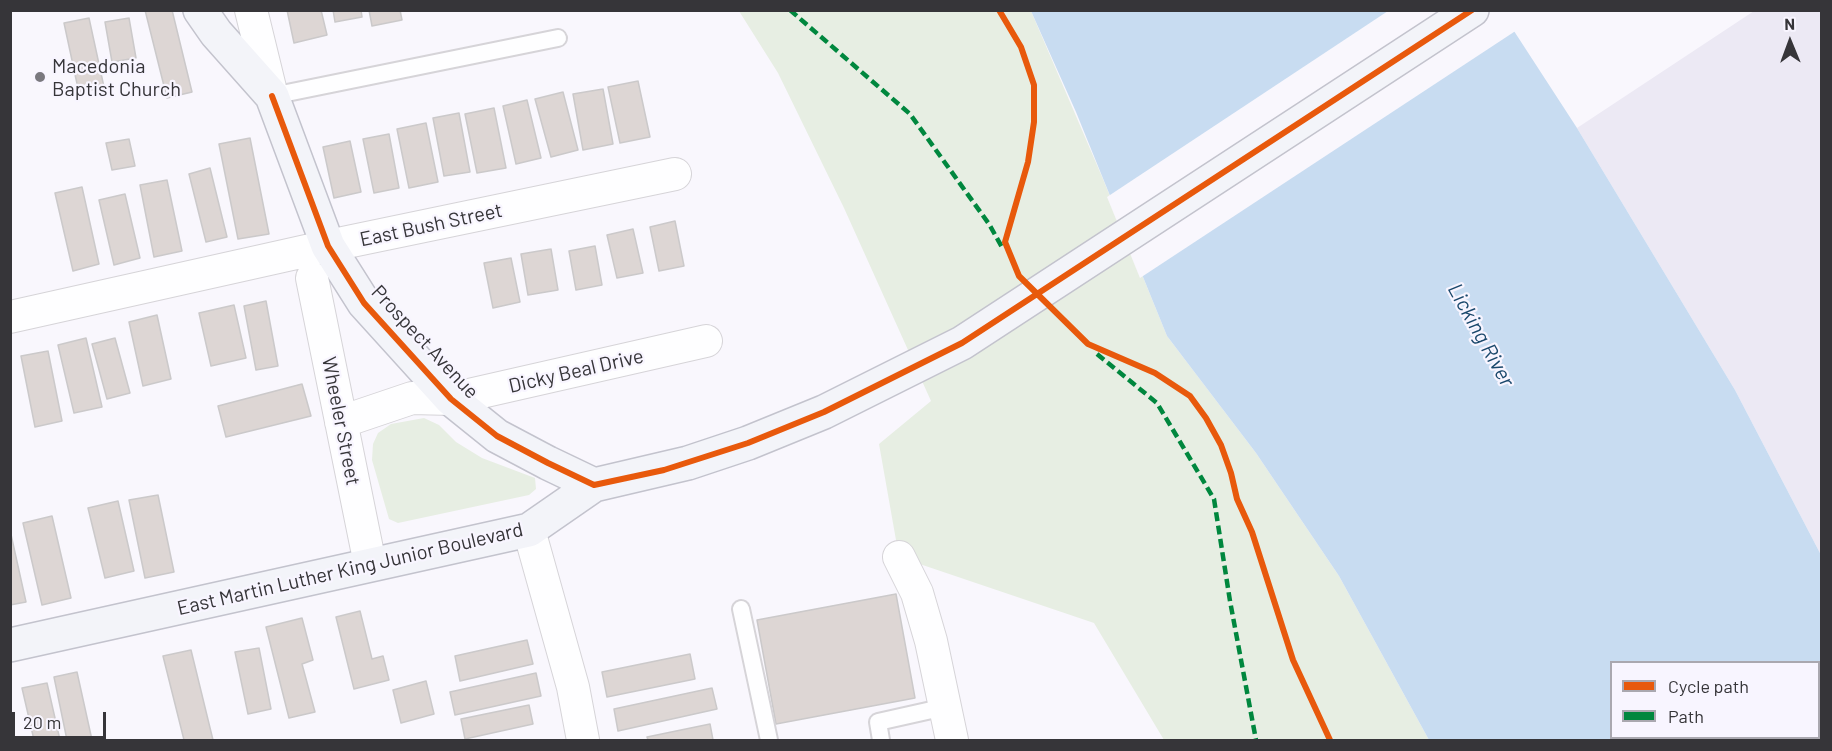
<!DOCTYPE html>
<style>
body{margin:0}
#map{position:relative;width:1832px;height:751px;overflow:hidden;background:#f9f7fd;font-family:Barlow,sans-serif}
canvas{display:block}
.frame{position:absolute;inset:0;border:12px solid #363539;pointer-events:none}
.legend{position:absolute;left:1610px;top:661px;width:210px;height:78px;box-sizing:border-box;background:#f8f5ff;border:2px solid #aaa8b0;margin:0;padding:8px 10px;list-style:none;font-size:18px;color:#363539}
.legend li{display:flex;align-items:center;gap:12px;height:30px}
.legend b{width:30px;border:2px solid #aaa8b0}
.north{position:absolute;left:1760px;top:12px;width:60px;height:60px;-webkit-text-stroke:4px #f8f5ff;paint-order:stroke;rotate:359deg;font-size:16px;font-weight:700;line-height:24px;text-align:center;color:#363539}
.north::after{content:'';display:block;margin:auto;width:21px;height:27px;background:#363539;clip-path:polygon(50% 0,100% 100%,50% 72%,0 100%)}
.scale{position:absolute;left:12px;top:712px;width:94px;height:27px;box-sizing:border-box;border:3px solid #363539;border-top:0;padding-left:8px;font-size:18px;line-height:21px;white-space:nowrap;color:#363539;-webkit-text-stroke:4px #f8f5ff;paint-order:stroke}
</style>
<div id="map">
<canvas width="1832" height="751"></canvas>
<div class="frame"></div>
<ul class="legend">
<li><b style="height:8px;background:#e8590c"></b>Cycle path</li>
<li><b style="height:8px;background:#00873e"></b>Path</li>
</ul>
<div class="north">N</div>
<div class="scale">20 m</div>
</div>
<script>
const g = document.querySelector('canvas').getContext('2d');
g.lineJoin = 'round';
function fill(path, color) { g.fillStyle = color; g.fill(path, 'evenodd'); }
const shape = rows => new Path2D(rows.map(r => 'M' + r).join(''));
function trace(path, color, width, dash) { g.strokeStyle = color; g.lineWidth = width; g.lineCap = dash ? 'butt' : 'round'; g.setLineDash(dash || []); g.stroke(path); }
function label(font, color, halo, rows, align = 'center') {
  g.font = font + ' Barlow,sans-serif'; g.lineWidth = 4.5; g.setLineDash([]); g.textBaseline = 'middle'; g.strokeStyle = halo; g.fillStyle = color; for (const [text, x, y, turn = 0] of rows) {
    g.save(); g.translate(x, y); g.rotate((+turn || 0) * Math.PI / 180); g.textAlign = isNaN(turn) ? turn : align; if (halo) g.strokeText(text, 0, 0); g.fillText(text, 0, 0); g.restore();
  }
}
const built = shape([
 [1754,11,1821,11,1821,555,1735,390,1577,128]
]);
const green = shape([
 [739,11,1031,11,1103,179,1167,336,1256,453,1339,576,1429,740,1164,740,1094,623,899,557,879,444,931,401,844,208,778,73],
 [424,418,439,425,456,442,482,458,535,478,536,489,529,495,398,523,389,519,372,460,373,444,378,433,391,424]
]);
const water = shape([
 [1031,11,1501,11,1577,128,1735,390,1821,555,1821,740,1429,740,1339,576,1256,453,1167,336,1076,112],
 [1612,662,1818,662,1818,738,1612,738]
]);
const pier = shape([
 [1505,10,1517,30,1140,278,1107,197,1388,11]
]);
const building = shape([
 [145,10,172,10,192,92,167,98,145,10],
 [287,10,321,10,327,35,294,43,287,10],
 [333,10,361,10,362,17,335,22,333,10],
 [369,10,400,10,402,20,372,26,369,10],
 [89,18,104,87,79,93,64,23,89,18],
 [129,18,136,58,112,62,105,22,129,18],
 [638,81,650,137,620,143,608,87,638,81],
 [603,89,613,144,583,150,573,94,603,89],
 [563,92,578,150,551,157,535,99,563,92],
 [527,100,541,158,516,164,503,106,527,100],
 [494,108,506,168,477,173,465,114,494,108],
 [459,113,470,172,444,176,433,118,459,113],
 [426,123,438,182,409,188,397,129,426,123],
 [389,134,399,188,374,193,363,139,389,134],
 [250,138,269,234,238,239,219,144,250,138],
 [129,139,135,166,112,170,106,143,129,139],
 [350,141,361,192,334,198,323,147,350,141],
 [210,168,227,237,206,242,189,174,210,168],
 [167,180,182,251,154,257,140,185,167,180],
 [82,187,99,264,73,271,55,193,82,187],
 [125,194,140,258,114,265,99,200,125,194],
 [675,221,684,266,659,271,650,227,675,221],
 [633,229,643,273,617,278,607,235,633,229],
 [595,246,602,285,576,290,569,251,595,246],
 [551,249,558,290,528,295,521,254,551,249],
 [511,258,520,302,493,308,484,263,511,258],
 [266,301,278,366,256,370,244,306,266,301],
 [234,305,246,358,211,366,199,313,234,305],
 [157,315,171,379,143,386,129,322,157,315],
 [86,338,102,407,74,413,58,345,86,338],
 [115,338,130,393,107,399,92,344,115,338],
 [48,351,62,421,35,427,21,356,48,351],
 [302,384,311,416,226,437,218,406,302,384],
 [158,495,174,572,145,578,129,500,158,495],
 [118,501,134,571,105,578,88,508,118,501],
 [52,516,71,598,42,605,23,523,52,516],
 [10,530,26,602,10,605,10,530],
 [896,594,915,698,776,724,757,620,896,594],
 [360,611,372,659,383,656,389,680,354,689,336,617,360,611],
 [302,618,313,660,302,664,315,712,289,718,266,627,302,618],
 [527,640,533,664,460,681,455,656,527,640],
 [259,648,271,709,248,714,235,652,259,648],
 [191,650,213,740,184,740,163,656,191,650],
 [690,654,695,679,607,697,602,672,690,654],
 [77,672,92,740,67,740,54,677,77,672],
 [536,673,541,696,455,715,450,692,536,673],
 [426,681,434,714,401,723,393,690,426,681],
 [47,683,60,740,34,740,22,688,47,683],
 [712,688,717,709,618,731,614,709,712,688],
 [529,705,533,724,465,739,461,719,529,705],
 [710,724,713,740,648,740,647,737,710,724]
]);
const lane = shape([
 [272,96,558,38],
 [741,609,769,740],
 [881,740,878,722,945,707]
]);
const street = shape([
 [251,10,272,96],
 [312,278,370,564],
 [10,317,328,246,675,174],
 [341,422,412,398,451,399,706,341],
 [529,530,573,687,583,740],
 [899,557,917,593,931,641,952,740]
]);
const primary = shape([
 [200,10,216,33,272,96,328,246,364,303,451,399,497,436,548,463,594,485],
 [10,645,529,530,594,485,688,463,748,443,824,412,962,343,1472,10]
]);
const quiet = shape([
 [790,10,910,114,989,224,1003,249],
 [1097,354,1157,403,1214,499,1230,601,1256,740]
]);
const cycleway = shape([
 [999,10,1021,47,1034,85,1034,122,1028,162,1005,242,1019,276,1088,344,1155,373,1190,396,1206,418,1221,445,1231,473,1237,499,1252,532,1293,660,1330,740],
 [272,96,328,246,364,303,451,399,497,436,548,463,594,485,664,470,748,443,824,412,962,343,1472,10]
]);
const markers = [
 [40,77,6,"#7a797e"]
];
const poiNames = [
 ["Macedonia",52,66],
 ["Baptist Church",52,89]
];
const streetNames = [
 ["East Bush Street",431,225,-12],
 ["Prospect Avenue",425,342,47],
 ["Dicky Beal Drive",576,371,-13],
 ["Wheeler Street",341,421,79],
 ["East Martin Luther King Junior Boulevard",350,569,-13]
];
const waterNames = [
 ["Licking River",1481,335,61]
];
fill(built, '#ece9f4');
fill(green, '#e7eee3');
fill(water, '#c8dcf1');
fill(pier, '#f9f7fd');
fill(building, '#ddd6d4');
trace(building, '#cbc9ca', 1.5);
trace(lane, '#d6d4d8', 20);
trace(street, '#d6d4d8', 34);
trace(primary, '#c3c3cd', 36);
trace(lane, '#fefeff', 16);
trace(street, '#fefeff', 32);
trace(primary, '#f3f4f9', 33);
trace(quiet, '#00873e', 4.5, [9, 4.5]);
trace(cycleway, '#e8590c', 6);
for (const [x, y, r, color] of markers) { const dot = new Path2D(); dot.arc(x, y, r, 0, 2 * Math.PI); g.fillStyle = color; g.fill(dot); trace(dot, '#f8f5ff', 2); }
label('20px', '#363539', '#f8f5ff', poiNames, 'left');
label('20px', '#363539', '#f8f5ff', streetNames);
label('italic 21px', '#1a486c', '#f8f5ff', waterNames);
</script>
